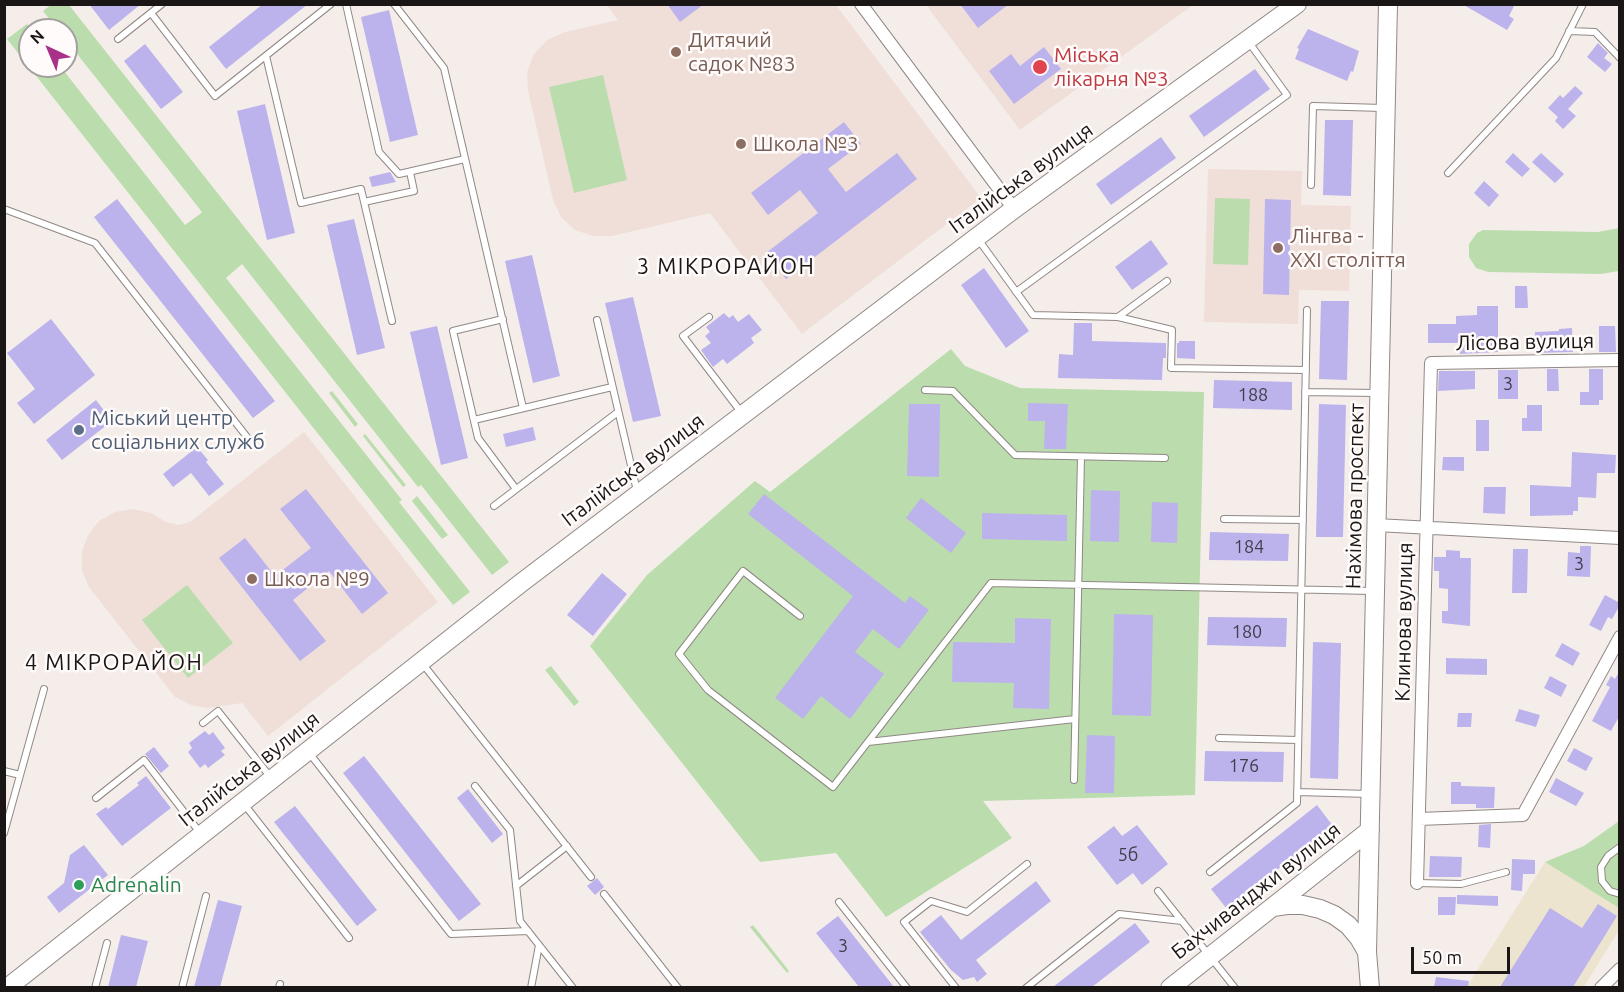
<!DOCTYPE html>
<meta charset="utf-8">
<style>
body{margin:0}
#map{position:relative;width:1624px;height:992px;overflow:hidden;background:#f5ede9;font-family:Ubuntu,sans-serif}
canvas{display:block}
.frame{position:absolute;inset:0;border:6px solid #191615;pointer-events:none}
.north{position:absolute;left:18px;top:18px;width:60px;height:60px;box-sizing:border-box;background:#fffbfa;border:2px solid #a39f9e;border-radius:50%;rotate:316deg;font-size:16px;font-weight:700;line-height:24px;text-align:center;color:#191615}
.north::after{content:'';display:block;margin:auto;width:21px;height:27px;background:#a83189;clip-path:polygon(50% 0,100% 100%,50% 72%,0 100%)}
.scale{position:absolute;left:1411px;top:947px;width:99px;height:27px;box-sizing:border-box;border:3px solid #191615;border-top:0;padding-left:8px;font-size:18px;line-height:21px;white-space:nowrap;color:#191615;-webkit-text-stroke:4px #fffbfa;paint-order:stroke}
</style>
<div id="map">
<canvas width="1624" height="992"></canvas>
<div class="frame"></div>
<div class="north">N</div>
<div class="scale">50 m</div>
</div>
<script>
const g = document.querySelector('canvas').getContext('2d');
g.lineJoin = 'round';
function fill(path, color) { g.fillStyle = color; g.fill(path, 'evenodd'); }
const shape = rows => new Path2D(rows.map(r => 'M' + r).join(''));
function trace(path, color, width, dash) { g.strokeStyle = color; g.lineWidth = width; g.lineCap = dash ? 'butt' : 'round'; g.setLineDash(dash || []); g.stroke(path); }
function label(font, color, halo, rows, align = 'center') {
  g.font = font + ' Ubuntu,sans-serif'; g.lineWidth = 5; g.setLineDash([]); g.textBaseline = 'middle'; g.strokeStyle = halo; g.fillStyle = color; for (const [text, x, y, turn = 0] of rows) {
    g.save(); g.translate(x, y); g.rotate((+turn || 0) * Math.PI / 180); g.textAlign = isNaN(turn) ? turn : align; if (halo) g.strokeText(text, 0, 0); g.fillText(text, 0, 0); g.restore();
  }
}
const industrial = shape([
 [1545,862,1619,908,1619,930,1584,987,1466,988]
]);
const built = shape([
 [607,5,836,5,981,198,802,334,710,213,612,236,593,236,575,230,561,217,553,200,528,90,527,72,534,54,547,40,565,32,618,20],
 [926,5,1193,5,1020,130],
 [1208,169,1302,171,1301,205,1351,206,1349,291,1299,290,1298,324,1204,322],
 [304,432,438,602,268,736,242,703,208,708,191,705,175,697,89,587,82,570,82,552,88,535,99,521,115,512,133,509,151,513,166,522,178,525,190,522]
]);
const green = shape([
 [52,4,69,5,509,562,492,575,421,485,418,487,242,264,226,278,402,500,399,502,470,592,453,605,7,39,27,24,31,30,30,66,60,66,185,225,200,214,202,212,66,40,66,30,58,30,43,11],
 [603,75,627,180,574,193,549,87],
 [1215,198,1250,199,1248,265,1213,264],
 [1619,228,1619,271,1601,274,1488,272,1476,268,1469,257,1469,244,1477,233,1483,230,1598,232],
 [951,349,965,366,1020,388,1204,392,1195,795,983,801,1012,838,886,917,836,853,760,862,590,646,647,575,755,481,770,492],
 [332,391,358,424,355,427,329,393],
 [365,434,406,485,403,487,363,436],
 [417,496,448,535,442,539,412,501],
 [187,585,233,643,188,678,142,620],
 [551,666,579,702,574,706,545,670],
 [1619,821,1619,908,1545,862,1584,846],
 [753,925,789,971,787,973,750,927]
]);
const building = shape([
 [89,4,141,4,109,30],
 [263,4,308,4,226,69,209,47],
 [667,4,704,4,680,22],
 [960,4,1009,4,978,28],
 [1462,4,1515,4,1509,16,1514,19,1507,30],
 [389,10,418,135,390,142,361,17],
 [1308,29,1359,51,1353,72,1351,71,1347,81,1295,59,1299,49,1297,48],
 [1598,43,1608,53,1604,58,1612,64,1605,72,1587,57],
 [145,44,183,92,161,109,124,61],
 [1044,47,1061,69,1014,104,989,71,1011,54,1020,66],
 [1255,69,1270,89,1204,137,1189,116],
 [1575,86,1583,93,1568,109,1576,116,1563,129,1555,121,1558,117,1548,108,1560,95,1563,98],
 [265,104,295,233,267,240,237,111],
 [1325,120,1353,120,1351,196,1323,195],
 [844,122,861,144,828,169,846,192,897,153,917,179,786,279,766,253,818,213,800,190,768,215,751,193],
 [1161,137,1176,158,1111,205,1096,184],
 [1513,153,1530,169,1522,177,1505,162],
 [1541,153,1564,174,1555,183,1532,162],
 [390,172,396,182,372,187,369,177],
 [1484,181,1499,195,1489,207,1474,193],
 [117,199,275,401,253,418,94,217],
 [1265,199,1291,200,1289,295,1263,294],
 [354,219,385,348,357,355,327,225],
 [1151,240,1168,264,1132,290,1115,267],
 [532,255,560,376,533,383,505,261],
 [984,268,1029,331,1006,348,961,285],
 [1515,286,1527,286,1528,308,1515,308],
 [633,297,661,416,633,422,605,303],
 [1321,301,1349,301,1347,380,1319,379],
 [1477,306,1498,306,1498,352,1460,354,1460,343,1428,343,1428,324,1456,324,1456,316,1477,315],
 [724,313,729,318,733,315,738,322,749,314,762,330,751,338,754,343,727,364,723,359,713,367,701,350,711,343,705,336,710,332,706,327],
 [51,319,95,375,34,424,17,403,35,389,7,353],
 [1074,323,1092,323,1092,341,1166,343,1166,358,1163,358,1162,380,1058,378,1059,354,1073,355],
 [437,326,468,458,441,465,410,332],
 [1599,326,1615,326,1616,352,1599,352],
 [1572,328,1573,352,1535,353,1535,332,1559,331,1559,329],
 [1179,341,1195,341,1195,359,1177,358,1177,343,1179,343],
 [1547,369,1558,369,1559,391,1547,391],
 [1589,369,1603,369,1603,400,1599,400,1599,405,1580,405,1580,392,1589,392],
 [1498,370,1518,370,1518,399,1498,399],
 [1439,371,1475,371,1475,389,1438,391],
 [1214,380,1292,382,1292,410,1213,408],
 [96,400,112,421,62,460,46,440],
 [1028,403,1068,404,1066,449,1044,449,1045,421,1028,421],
 [909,404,940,404,939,477,907,476],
 [1319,404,1346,405,1343,537,1316,537],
 [1527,405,1542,405,1542,431,1522,431,1522,418,1527,418],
 [1476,420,1489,420,1489,451,1476,451],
 [533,427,536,440,506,447,503,434],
 [197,447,208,460,206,462,224,484,209,496,191,473,173,487,163,474],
 [1572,452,1616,455,1615,473,1597,473,1596,498,1578,497,1578,511,1573,511,1573,515,1530,516,1530,485,1571,487],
 [1443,457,1464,457,1464,471,1442,470],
 [1484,487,1506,487,1505,514,1483,513],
 [306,489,388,593,362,614,329,571,293,600,326,641,300,661,219,558,245,538,275,576,311,548,280,509],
 [1091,490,1120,491,1119,542,1090,541],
 [764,494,905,603,910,596,929,610,899,649,873,629,855,652,884,674,850,719,821,696,803,719,775,698,853,596,748,514],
 [921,498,966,533,951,553,906,518],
 [1152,502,1178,503,1177,543,1151,542],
 [982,513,1067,515,1067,541,982,539],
 [1210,532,1289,534,1288,561,1209,560],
 [1580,546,1591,546,1590,577,1567,576,1568,552,1580,553],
 [1513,549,1528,549,1527,593,1512,593],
 [1446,550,1460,551,1460,558,1471,558,1470,626,1442,623,1442,611,1448,611,1448,589,1439,588,1439,571,1434,571,1434,557,1446,557],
 [602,573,627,594,593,636,567,615],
 [1605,595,1620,603,1620,605,1612,619,1608,617,1601,631,1589,625],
 [1114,614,1153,615,1151,716,1112,715],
 [1208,617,1287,618,1286,647,1207,645],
 [1015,618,1051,619,1049,709,1013,708,1014,683,952,682,953,642,1015,643],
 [1313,642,1341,643,1338,779,1310,778],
 [1562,643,1580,653,1573,666,1555,656],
 [1446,658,1487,659,1487,675,1446,674],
 [1620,670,1620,715,1611,731,1592,721,1610,687,1606,685,1611,676,1615,679],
 [1550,676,1567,685,1561,697,1544,688],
 [1519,709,1540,715,1536,727,1515,721],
 [1458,713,1472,713,1471,727,1457,727],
 [205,731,209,735,213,732,225,748,221,751,225,755,208,768,205,764,200,768,188,752,192,748,189,743],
 [1087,735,1115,736,1114,793,1085,793],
 [154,747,169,766,161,773,145,754],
 [1574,748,1593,758,1586,771,1567,761],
 [1205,751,1284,752,1283,782,1204,781],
 [364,756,481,904,459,921,343,773],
 [146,776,171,808,122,846,96,814,106,807,108,809,139,785,137,783],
 [1556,778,1584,793,1576,806,1549,792],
 [1451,782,1461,782,1461,786,1495,787,1494,808,1476,808,1476,804,1451,804],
 [468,789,503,834,492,843,457,798],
 [1317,805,1333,826,1227,909,1211,889],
 [295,806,377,910,357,926,274,822],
 [1491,824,1490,848,1478,847,1479,825],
 [1137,825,1168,864,1142,885,1133,873,1117,885,1087,847,1114,826,1122,836],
 [84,845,108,875,59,913,47,897,64,883,70,855],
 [1430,856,1462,857,1461,877,1429,877],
 [1512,859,1535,860,1535,874,1523,874,1522,891,1511,890],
 [597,878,604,887,595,895,587,886],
 [1036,881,1051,901,976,960,987,974,977,982,974,977,963,980,951,970,920,932,941,915,961,940],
 [1457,895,1498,896,1498,906,1457,904],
 [1438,897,1456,897,1455,915,1438,915],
 [218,900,242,906,220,987,194,987],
 [1598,904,1617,916,1573,987,1500,987,1550,908,1582,928],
 [838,916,849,930,894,987,859,987,816,933],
 [1135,923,1150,942,1092,987,1053,987],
 [121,935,148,941,136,987,108,987],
 [1436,977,1469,981,1468,987,1434,987]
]);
const lane = shape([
 [346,4,379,152,399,174,465,159],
 [394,4,444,68,523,408],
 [151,13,215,96,331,4],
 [1569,31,1595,32,1620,58],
 [118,39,162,4],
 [266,56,301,203,361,189,392,321],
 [1448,173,1556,58,1583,4],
 [1311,185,1313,106,1383,108],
 [364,202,414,191,410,172],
 [4,209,95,243,247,437],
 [978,239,1033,315,1118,317,1172,330,1171,368,1306,370],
 [1016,292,1287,95,1248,41],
 [709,317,683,336,741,412],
 [1118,317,1167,281],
 [503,319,453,331,478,438,516,489],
 [597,320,637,491],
 [925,390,953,391,1015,455,1165,458],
 [1305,392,1377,393],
 [474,420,612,387],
 [494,506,618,412],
 [1224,519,1303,520],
 [800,616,743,571,679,654,708,690,833,787,991,583,1373,591],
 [422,663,591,877],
 [203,723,218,711,272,779],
 [1219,738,1298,740],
 [868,742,1075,719],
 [310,754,451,934,528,931],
 [4,771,20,775],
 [1074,780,1081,457],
 [475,786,510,830,520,921,573,988],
 [1297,792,1369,794],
 [96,798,144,760,201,834],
 [244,804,349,938],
 [4,833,44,689],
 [1620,847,1608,856,1601,867,1602,881,1610,891,1620,894],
 [1210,872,1297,803,1307,310],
 [1417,883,1461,884,1506,872],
 [516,886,567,846],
 [1158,891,1235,988],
 [604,894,678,988],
 [839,902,907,988],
 [95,988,107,943],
 [182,988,206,896],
 [279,988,280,984],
 [531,988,539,945],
 [956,988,904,922,931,901,967,912,1027,864],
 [1026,988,1119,914,1182,921]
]);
const street = shape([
 [861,4,1014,209],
 [1376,525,1620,538],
 [1419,819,1523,815,1620,637],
 [1417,883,1431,363,1620,360],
 [1601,988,1620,969]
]);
const secondary = shape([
 [1273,907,1287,905,1303,905,1320,909,1334,915,1348,925,1359,938,1367,952],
 [7,988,521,583,1014,209,1297,4],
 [1170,988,1370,830],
 [1370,988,1367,952,1388,4]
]);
const markers = [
 [676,52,6,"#8d6e63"],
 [1040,67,8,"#e0444e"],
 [741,144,6,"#8d6e63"],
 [1278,248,6,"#8d6e63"],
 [79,430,6,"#5c6f8a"],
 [252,579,6,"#8d6e63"],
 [79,885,6,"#2e9e5b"]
];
const numberNames = [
 ["3",1508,384],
 ["188",1253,395],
 ["184",1249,547],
 ["3",1579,564],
 ["180",1247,632],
 ["176",1244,766],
 ["5б",1128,855],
 ["3",843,946]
];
const educationNames = [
 ["Дитячий",688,40],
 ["садок №83",688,64],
 ["Школа №3",753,144],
 ["Лінгва -",1290,236],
 ["XXI століття",1290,260],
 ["Школа №9",264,579]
];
const healthNames = [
 ["Міська",1054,55],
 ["лікарня №3",1054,79]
];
const streetNames = [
 ["Італійська вулиця",1021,178,-36],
 ["Лісова вулиця",1525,342,-1],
 ["Італійська вулиця",633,470,-37],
 ["Нахімова проспект",1355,496,-89],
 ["Клинова вулиця",1404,622,-89],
 ["Італійська вулиця",249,769,-38],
 ["Бахчиванджи вулиця",1256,891,-38]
];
const serviceNames = [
 ["Міський центр",91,418],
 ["соціальних служб",91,442]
];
const leisureNames = [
 ["Adrenalin",91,885]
];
const neighbourhoodNames = [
 ["3 МІКРОРАЙОН",726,267],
 ["4 МІКРОРАЙОН",114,663]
];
fill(industrial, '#ede4cf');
fill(built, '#efdfd8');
fill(green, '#bbddad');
fill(building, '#bcb3ec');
trace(lane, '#908885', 8);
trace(street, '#908885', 14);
trace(secondary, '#908885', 20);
trace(lane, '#fff', 6);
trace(street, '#fff', 12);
trace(secondary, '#fff', 18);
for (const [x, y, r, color] of markers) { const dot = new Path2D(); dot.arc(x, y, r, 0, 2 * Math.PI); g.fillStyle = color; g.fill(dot); trace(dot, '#fffbfa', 2); }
label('18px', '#423d4b', null, numberNames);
label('21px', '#785e54', '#fffbfa', educationNames, 'left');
label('21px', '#be3a42', '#fffbfa', healthNames, 'left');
label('21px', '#191615', '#fffbfa', streetNames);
label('21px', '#4e5e75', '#fffbfa', serviceNames, 'left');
label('21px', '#27864d', '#fffbfa', leisureNames, 'left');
g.letterSpacing = '1.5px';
label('22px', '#191615', '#fffbfa', neighbourhoodNames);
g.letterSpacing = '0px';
</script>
